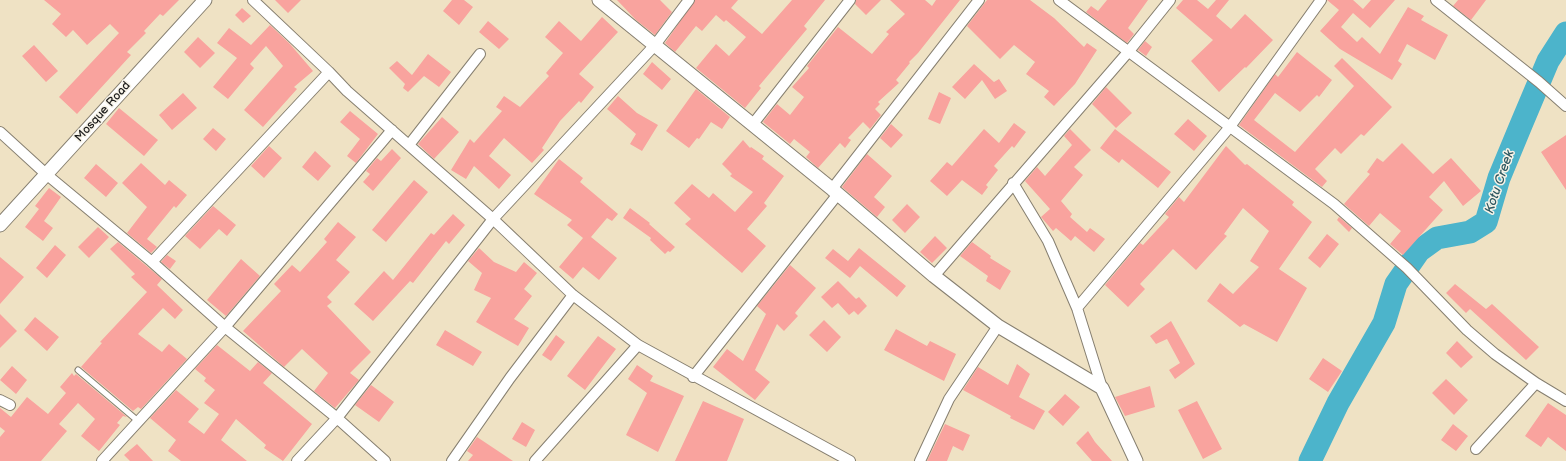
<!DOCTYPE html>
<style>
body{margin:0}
canvas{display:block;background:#efe2c4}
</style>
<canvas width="1566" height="461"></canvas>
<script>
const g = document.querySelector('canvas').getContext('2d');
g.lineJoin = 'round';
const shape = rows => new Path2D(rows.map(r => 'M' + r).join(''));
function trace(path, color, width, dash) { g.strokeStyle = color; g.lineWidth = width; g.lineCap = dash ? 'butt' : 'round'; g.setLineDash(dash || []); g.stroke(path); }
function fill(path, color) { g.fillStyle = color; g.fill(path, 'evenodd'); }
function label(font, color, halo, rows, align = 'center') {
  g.font = font + ' "Balsamiq Sans",sans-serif'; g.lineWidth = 3; g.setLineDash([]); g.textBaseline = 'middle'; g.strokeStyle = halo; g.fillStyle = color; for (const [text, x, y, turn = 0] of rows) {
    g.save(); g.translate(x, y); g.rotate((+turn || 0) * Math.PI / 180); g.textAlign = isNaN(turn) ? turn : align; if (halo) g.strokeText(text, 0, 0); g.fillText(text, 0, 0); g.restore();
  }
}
const river = shape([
 [1310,461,1338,403,1384,323,1396,284,1419,251,1437,238,1470,232,1486,222,1499,178,1521,125,1548,61,1566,33]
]);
const building = shape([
 [44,0,179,0,163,16,160,14,144,31,146,33,127,52,131,55,77,114,59,97,119,33,110,24,87,45,73,30,66,37,52,24,61,14],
 [275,0,301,0,288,13],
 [452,0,464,0,473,7,459,25,443,11],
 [617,0,660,0,672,12,655,35,636,20],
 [695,0,738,0,731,8,762,34,792,0,825,0,804,26,807,29,759,86,761,88,745,108,696,68,716,44,729,56,746,37,726,20,724,22,716,15,702,31,696,26,675,52,665,43],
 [856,0,881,0,866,15,855,4],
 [890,0,925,0,932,6,936,0,960,0,918,53,909,62,910,63,896,80,899,83,878,102,880,104,875,109,881,115,870,129,863,122,848,138,851,140,845,148,840,143,818,168,806,157,810,152,794,139,790,144,763,122,777,104,790,115,804,97,792,87,809,68,807,66,838,27,872,54,889,34,886,32,905,14],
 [987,0,1030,0,1054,18,1084,47,1087,43,1097,50,1075,84,1054,106,1044,97,1049,91,1026,74,1035,62,1014,45,1000,59,967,26],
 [1107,0,1148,0,1128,28,1134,34,1127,43,1086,12,1091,6,1098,11],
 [1183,0,1197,0,1208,9,1216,0,1229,0,1216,16,1231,29,1245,14,1273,40,1246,68,1245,67,1219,92,1191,61,1213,40,1176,8],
 [1327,0,1353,0,1363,9,1371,0,1395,0,1370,28,1353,13,1341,27,1357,42,1362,37,1380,54,1408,7,1424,16,1421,20,1448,35,1435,60,1407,44,1398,61,1402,64,1392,80,1340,49,1320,31,1339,10],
 [1458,0,1486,0,1471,20,1453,6],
 [242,8,251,16,243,23,235,15],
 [602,17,618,32,579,74,594,87,581,103,579,101,560,121,542,148,544,150,532,163,504,138,489,156,511,175,499,189,474,166,466,179,451,170,470,139,474,143,502,111,496,107,504,96,520,107,549,76,546,73,563,53,545,37,559,21,581,41],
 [488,21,509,39,499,49,479,32],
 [270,25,290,44,313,71,294,87,297,89,263,127,244,110,283,66,266,46,250,64,254,68,228,99,213,87,237,58,217,43,229,28,251,45],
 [198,37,215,53,200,68,184,52],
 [1145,41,1152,47,1146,56,1138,50],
 [34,45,58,71,46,82,22,56],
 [1297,52,1332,80,1319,97,1317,95,1300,112,1275,93,1254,120,1295,152,1354,86,1334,66,1342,58,1392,107,1364,136,1361,134,1341,154,1335,148,1315,169,1327,181,1322,187,1239,125,1275,74,1278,77],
 [428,54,451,72,439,87,424,76,408,92,403,88,405,84,389,68,397,61,412,75],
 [652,62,671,79,662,90,643,74],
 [974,64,994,82,999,79,1007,91,995,99,982,80,965,99,952,87],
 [1106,87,1132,113,1116,128,1092,104],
 [696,89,730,117,722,129,711,122,699,139,697,138,689,148,666,131],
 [939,92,951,98,940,124,928,119],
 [183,93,197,108,172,130,159,115],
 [618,96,637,113,658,125,642,151,630,144,636,134,607,109],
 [119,108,158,140,144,156,106,124],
 [350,111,378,134,356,163,347,156,360,139,340,122],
 [442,117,459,132,434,159,418,144],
 [1188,119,1207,136,1194,151,1174,134],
 [1014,123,1026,132,1014,148,1012,146,994,166,998,170,986,185,988,187,982,195,962,180,947,196,930,181,947,162,952,166,984,129,999,143],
 [891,124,903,135,891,148,880,138],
 [213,128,226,139,216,151,203,139],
 [1070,129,1091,150,1074,167,1083,175,1061,201,1072,214,1070,217,1087,232,1090,228,1105,239,1094,252,1075,236,1071,241,1056,228,1053,231,1041,217,1050,209,1025,181,1037,167,1045,176,1072,145,1064,136],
 [1115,129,1171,172,1158,188,1122,159,1119,163,1100,148],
 [1566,135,1566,190,1541,152],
 [743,140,750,148,751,147,764,156,762,159,784,176,764,203,767,206,747,229,766,246,742,273,685,224,691,219,674,203,692,184,709,198,713,193,735,212,753,192,730,176,732,174,722,164],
 [1402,143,1433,174,1451,158,1481,191,1463,206,1444,181,1429,197,1443,210,1403,255,1390,244,1401,231,1380,213,1369,226,1344,204,1370,174,1367,172,1377,158,1383,162],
 [269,146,282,158,264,178,251,166],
 [1226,146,1245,165,1247,164,1294,202,1292,205,1312,222,1279,269,1307,288,1277,342,1244,324,1240,327,1207,301,1220,283,1233,294,1259,267,1250,261,1269,231,1243,208,1224,234,1227,236,1196,270,1173,249,1140,284,1145,289,1128,307,1105,285,1140,243,1143,245,1169,217,1165,214,1179,197,1184,202],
 [392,149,401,158,373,191,363,182,370,174,366,171,377,158,381,161],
 [315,151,331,166,318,181,302,167],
 [867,154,892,176,874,197,885,207,877,217,842,187],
 [559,159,583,178,580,182,618,214,612,221,607,218,591,237,617,258,599,280,583,267,573,279,559,267,583,238,567,225,572,220,534,194],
 [141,163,165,185,169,180,187,195,176,208,174,206,147,239,157,247,151,253,127,233,147,207,122,183],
 [96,164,118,183,106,197,84,178],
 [414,180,428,192,386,242,372,230],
 [49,188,61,197,44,221,53,228,43,241,25,227,39,209,35,206],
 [907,204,920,217,905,233,892,220],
 [213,206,236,225,227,236,219,229,200,249,185,236],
 [630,208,650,223,649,224,675,247,670,252,668,251,665,254,650,240,651,238,623,218],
 [453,214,465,225,449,244,446,241,413,283,410,281,373,321,354,304,384,271,393,280,431,233,434,235],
 [1339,217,1352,228,1349,232,1337,220],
 [338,222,356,237,336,260,350,272,327,297,332,302,327,306,371,352,350,373,359,380,335,408,314,391,328,373,302,349,284,367,243,331,281,291,274,284,292,265,300,272,327,242,324,239],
 [98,227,109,237,89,258,78,247],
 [1327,234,1339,244,1320,268,1308,258],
 [935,236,947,248,932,263,920,252],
 [118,242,162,279,157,285,183,310,175,319,163,308,138,334,162,352,169,344,187,359,141,409,138,407,133,411,81,367,102,343,100,342,147,292,131,277,135,274,110,249],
 [972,242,991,256,990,258,1011,271,1000,290,986,281,988,276,960,256],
 [55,245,66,255,47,278,36,268],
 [479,248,494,262,516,272,524,262,537,273,524,289,532,296,514,319,529,328,518,346,476,322,491,298,474,290,482,273,468,261],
 [859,248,906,286,897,297,860,266,850,278,825,258,833,249,848,261],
 [167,255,176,261,170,269,161,262],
 [0,257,24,277,0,304],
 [241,259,260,276,226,316,207,300],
 [790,265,816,288,795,313,798,316,784,331,777,324,755,370,770,382,755,400,713,367,727,349,743,361,766,314,757,306],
 [838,281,856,299,859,297,867,306,858,315,854,311,849,315,838,303,832,308,821,297],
 [1455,284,1486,309,1492,304,1539,347,1526,360,1470,309,1466,313,1446,293],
 [0,314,17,331,0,348],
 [35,317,59,337,47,351,24,330],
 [824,320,841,337,827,352,809,335],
 [1171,321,1195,364,1175,379,1169,370,1180,363,1167,339,1156,344,1150,336],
 [896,329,927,346,930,341,956,354,944,381,884,350],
 [445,330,482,352,473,366,436,345],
 [556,335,565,342,551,361,542,355],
 [598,336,616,349,585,390,567,376],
 [1457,341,1473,357,1461,368,1446,353],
 [217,345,250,371,258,362,272,373,263,383,312,424,283,461,264,448,266,445,236,419,221,440,247,461,181,461,168,451,176,440,150,418,176,390,199,409,188,422,204,434,219,414,204,403,215,390,204,381,206,378,195,369],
 [1323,358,1342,371,1328,392,1309,379],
 [1017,364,1030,374,1019,397,1045,411,1034,430,1010,418,1011,416,963,390,978,367,1008,385],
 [637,365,653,376,650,381,684,396,658,452,626,435,647,393,628,379],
 [12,366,27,380,16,394,0,380],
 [72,373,74,376,76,374,127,417,123,416,117,423,120,425,99,451,81,436,95,419,78,403,59,424,67,431,41,461,0,461,0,437,5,431,0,427,0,408,11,417,27,397,48,414,66,393,60,387],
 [1446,379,1468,400,1454,415,1432,393],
 [371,385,394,402,379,422,355,405],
 [1150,386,1155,407,1125,416,1115,397],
 [1065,394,1080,407,1063,426,1048,412],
 [703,401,744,419,727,461,675,461],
 [1197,401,1222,449,1203,459,1178,410],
 [1548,403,1566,415,1566,451,1548,437,1541,447,1525,436],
 [522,422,535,430,526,447,512,439],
 [945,424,970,435,963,451,953,446,947,461,927,461],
 [1453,424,1468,436,1456,451,1441,440],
 [1088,431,1095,442,1112,461,1092,461,1076,443],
 [477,437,513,461,468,461,473,455,467,451],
 [137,444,153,461,130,461,124,455]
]);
const service = shape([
 [78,370,138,421]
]);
const minor = shape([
 [253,0,329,72,347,91,493,219,573,295,638,345,850,461],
 [1059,0,1334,204,1407,268,1467,330,1495,354,1536,383,1566,401],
 [1436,0,1539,82,1566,106],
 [753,124,850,0],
 [0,132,46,174,152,262,225,327,337,418,385,461],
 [409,145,480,54],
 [1013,183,1048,241,1077,308,1102,388],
 [832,189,979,0],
 [152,262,329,72],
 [934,276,1129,51,1170,0],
 [1077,308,1229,128,1321,0],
 [693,377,838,194],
 [0,400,10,405],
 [1476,449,1536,383],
 [102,461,225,327,392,130],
 [297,461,337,418,493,219,655,45,689,0],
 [452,461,510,378,573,295],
 [535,461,638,345],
 [920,461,949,399,998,326]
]);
const tertiary = shape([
 [599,0,832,189,934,276,998,326,1102,388,1136,461],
 [0,225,205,0]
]);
const streetNames = [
 ["Mosque Road",103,112,-48]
];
const waterNames = [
 ["Kotu Creek",1500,182,-71]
];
trace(river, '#4cb4cb', 23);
fill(building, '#f9a39e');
trace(service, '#867f70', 7);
trace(minor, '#867f70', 12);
trace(tertiary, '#867f70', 15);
trace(service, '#fff', 5);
trace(minor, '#fff', 10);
trace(tertiary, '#fff', 13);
label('12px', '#1c1c1c', '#f7f3e8', streetNames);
label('italic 13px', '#2f5962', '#f7f3e8', waterNames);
</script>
